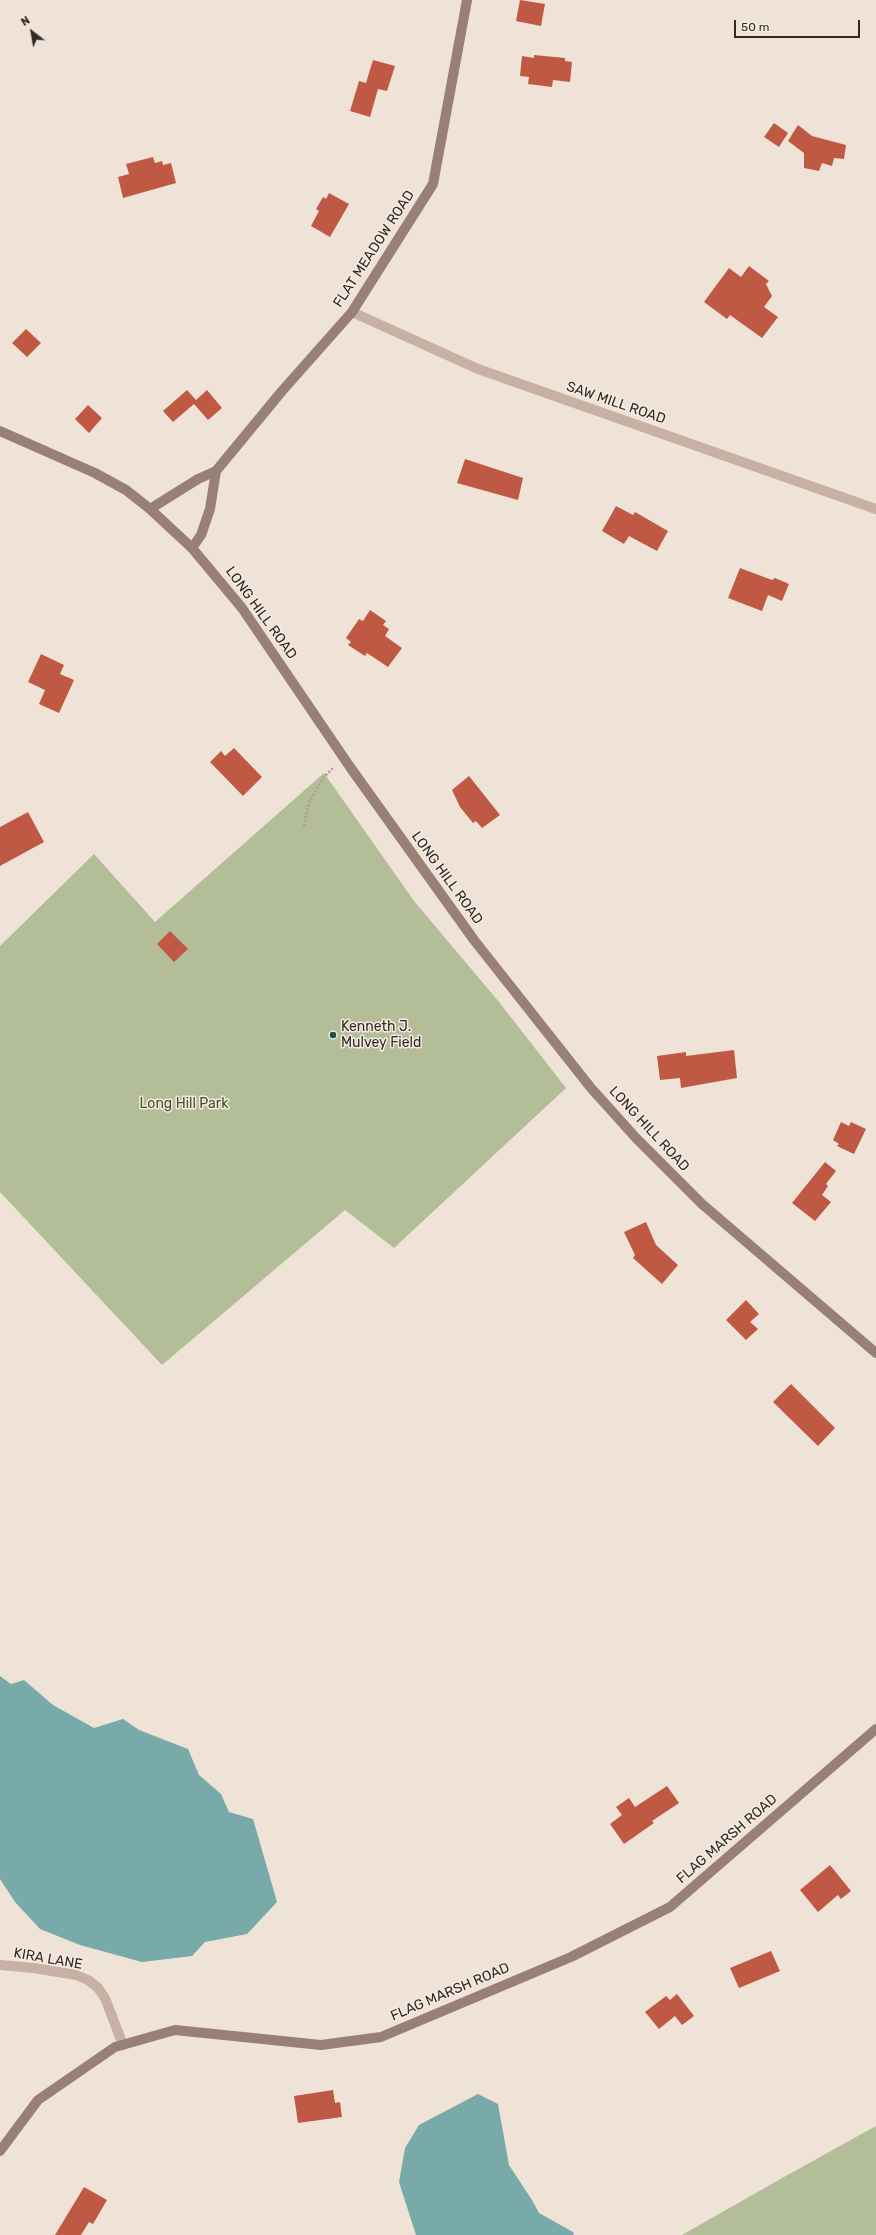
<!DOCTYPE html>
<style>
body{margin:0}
#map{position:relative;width:876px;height:2235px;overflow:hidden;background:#efe2d7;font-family:Rubik,sans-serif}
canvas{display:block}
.north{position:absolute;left:12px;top:12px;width:40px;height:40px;-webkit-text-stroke:3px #f7ece3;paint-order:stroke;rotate:329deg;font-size:11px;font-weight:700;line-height:16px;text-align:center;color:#322825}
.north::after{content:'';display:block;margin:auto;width:14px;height:18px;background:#322825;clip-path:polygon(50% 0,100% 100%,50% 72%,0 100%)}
.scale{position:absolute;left:734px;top:20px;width:126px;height:18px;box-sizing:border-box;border:2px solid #322825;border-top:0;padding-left:5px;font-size:12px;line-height:14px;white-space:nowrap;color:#322825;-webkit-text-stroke:3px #f7ece3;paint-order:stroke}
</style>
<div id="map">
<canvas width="876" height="2235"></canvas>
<div class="north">N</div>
<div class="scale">50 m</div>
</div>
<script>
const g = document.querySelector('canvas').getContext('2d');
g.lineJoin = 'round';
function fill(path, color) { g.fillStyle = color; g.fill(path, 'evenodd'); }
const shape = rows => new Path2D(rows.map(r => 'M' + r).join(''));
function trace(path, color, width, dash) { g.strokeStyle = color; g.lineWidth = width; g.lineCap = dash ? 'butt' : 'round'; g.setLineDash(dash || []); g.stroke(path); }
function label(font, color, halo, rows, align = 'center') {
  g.font = font + ' Rubik,sans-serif'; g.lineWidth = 3; g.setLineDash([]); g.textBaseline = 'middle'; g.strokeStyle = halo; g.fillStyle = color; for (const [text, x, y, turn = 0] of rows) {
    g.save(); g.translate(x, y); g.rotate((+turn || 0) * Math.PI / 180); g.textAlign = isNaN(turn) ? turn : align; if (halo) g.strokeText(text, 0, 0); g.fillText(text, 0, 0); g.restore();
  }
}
const green = shape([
 [324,773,414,901,499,1002,566,1088,394,1248,345,1210,162,1365,0,1192,0,946,94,854,155,922],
 [876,2126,876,2235,682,2235,784,2177]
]);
const water = shape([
 [0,1676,11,1684,24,1680,53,1705,94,1728,123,1719,139,1730,188,1749,199,1775,221,1794,229,1812,253,1819,277,1902,247,1934,205,1942,192,1956,142,1962,80,1945,40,1929,15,1902,0,1879],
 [478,2094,498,2104,509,2165,532,2200,539,2213,573,2232,574,2235,416,2235,399,2182,405,2148,419,2125]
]);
const building = shape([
 [520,0,545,4,541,26,516,21],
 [534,55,565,58,565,61,572,62,570,82,553,80,552,87,528,84,529,77,520,76,522,56,534,58],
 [373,60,395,66,387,91,378,89,370,117,350,111,359,81,366,83],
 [774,123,788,133,779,147,764,137],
 [798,125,812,136,846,145,844,159,834,158,832,166,822,163,819,171,804,168,804,153,788,141],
 [153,157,155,163,162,161,163,165,171,163,176,183,123,198,118,177,129,174,126,164],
 [329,193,349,204,330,237,311,226,319,211,316,209,323,197,326,199],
 [749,266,769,281,766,284,772,296,764,307,778,317,762,338,730,315,727,319,704,302,729,268,741,277],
 [26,329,41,343,27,357,12,343],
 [187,390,196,400,207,390,222,408,208,420,194,404,173,422,163,411],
 [88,405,102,418,89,433,75,419],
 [465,459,523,478,518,500,457,483],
 [616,506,633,515,635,512,668,531,657,551,629,536,624,544,602,531],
 [740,568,772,580,775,578,789,584,782,601,768,595,762,611,728,598],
 [370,610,386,621,383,625,389,629,385,636,402,648,388,667,367,653,365,656,348,645,351,642,346,638,359,619,363,621],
 [41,654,64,665,60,674,74,680,59,713,39,704,45,690,28,682],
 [234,748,262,777,243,796,210,762,221,751,225,756],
 [469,776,500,815,482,828,476,821,473,823,460,807,452,790],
 [28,812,44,842,0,866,0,827],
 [170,931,188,949,174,962,157,944],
 [734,1050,737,1078,681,1088,680,1078,660,1080,657,1056,686,1052,686,1056],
 [841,1122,849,1126,851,1122,866,1129,854,1154,837,1146,839,1144,833,1140],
 [825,1162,836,1171,826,1184,828,1186,822,1195,831,1202,815,1221,792,1203],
 [646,1222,656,1245,678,1265,662,1284,633,1258,635,1255,624,1232],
 [746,1300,759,1314,750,1322,758,1329,746,1340,726,1320],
 [791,1384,835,1428,818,1446,773,1402],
 [667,1786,679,1803,652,1821,654,1823,624,1844,610,1824,622,1815,616,1807,629,1798,635,1807],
 [830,1865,851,1891,841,1899,838,1895,818,1912,800,1890],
 [771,1951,780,1971,739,1988,730,1968],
 [677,1994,694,2016,682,2025,675,2016,659,2029,645,2012,666,1996,670,2000],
 [333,2090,335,2103,340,2102,342,2117,298,2123,294,2096],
 [84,2187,107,2200,93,2224,89,2222,81,2235,55,2235]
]);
const path = shape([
 [304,826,309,802,324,777,334,767]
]);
const street = shape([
 [352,312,478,369,876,509],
 [0,1965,34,1968,76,1975,88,1980,98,1988,105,1998,123,2045]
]);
const secondary = shape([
 [0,431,95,473,126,490,150,509,192,548,242,608,350,767,474,940,591,1088,636,1138,702,1204,876,1353],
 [150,509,198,479,216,471,282,391,352,312,433,184,467,0],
 [192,548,201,535,210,509,216,471],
 [0,2151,38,2100,115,2047,175,2030,321,2045,381,2037,571,1957,670,1907,876,1729]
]);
const markers = [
 [333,1035,4,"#1d5150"]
];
const streetNames = [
 ["FLAT MEADOW ROAD",374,249,-57],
 ["SAW MILL ROAD",616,403,19],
 ["LONG HILL ROAD",261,613,54],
 ["LONG HILL ROAD",447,878,54],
 ["LONG HILL ROAD",649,1129,47],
 ["FLAG MARSH ROAD",727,1839,-41],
 ["KIRA LANE",48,1959,10],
 ["FLAG MARSH ROAD",450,1992,-23]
];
const poiNames = [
 ["Kenneth J.",341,1027],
 ["Mulvey Field",341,1043]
];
const parkNames = [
 ["Long Hill Park",184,1104]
];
fill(green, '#b3bd98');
fill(water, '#78aaa9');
fill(building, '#bf5944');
trace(path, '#b29b8e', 2.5, [2, 2]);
trace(street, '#c6b1a4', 10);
trace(secondary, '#998076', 10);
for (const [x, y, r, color] of markers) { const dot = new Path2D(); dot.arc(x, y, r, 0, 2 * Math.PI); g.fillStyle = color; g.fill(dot); trace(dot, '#f7ece3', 1.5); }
label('14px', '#322825', '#f7ece3', streetNames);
label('14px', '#322825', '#f7ece3', poiNames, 'left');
label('14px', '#444e2a', '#f7ece3', parkNames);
</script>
